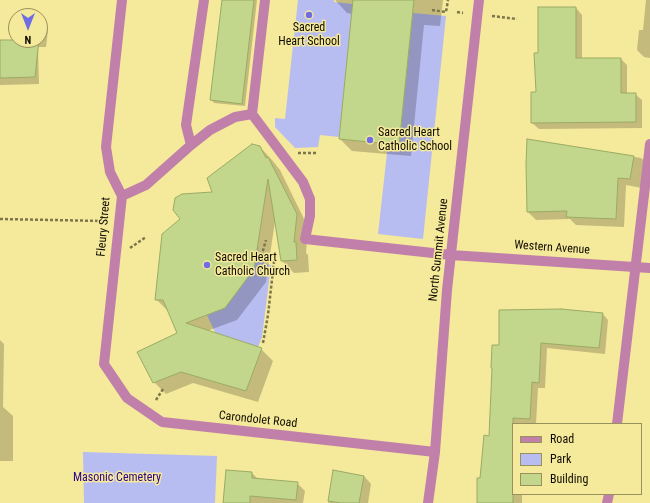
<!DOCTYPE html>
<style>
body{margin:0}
#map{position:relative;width:650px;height:503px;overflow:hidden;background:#f5e99b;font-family:"Roboto Condensed",sans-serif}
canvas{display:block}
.legend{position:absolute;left:512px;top:423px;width:130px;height:72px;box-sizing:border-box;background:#f5e99b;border:1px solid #99915d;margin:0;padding:5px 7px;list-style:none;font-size:12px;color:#0f0c00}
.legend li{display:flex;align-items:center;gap:8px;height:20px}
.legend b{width:20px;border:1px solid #99915d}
.north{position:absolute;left:8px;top:8px;width:40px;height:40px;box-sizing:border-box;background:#f5e99b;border:1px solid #99915d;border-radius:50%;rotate:180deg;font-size:11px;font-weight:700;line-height:16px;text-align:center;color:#0f0c00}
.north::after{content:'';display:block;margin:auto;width:14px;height:18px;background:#6f6ce6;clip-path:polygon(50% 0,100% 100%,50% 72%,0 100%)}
</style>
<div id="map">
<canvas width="650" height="503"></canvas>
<ul class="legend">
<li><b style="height:5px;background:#c080aa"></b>Road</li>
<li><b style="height:11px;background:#b7bcf1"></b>Park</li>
<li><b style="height:11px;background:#c2d68c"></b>Building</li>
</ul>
<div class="north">N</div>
</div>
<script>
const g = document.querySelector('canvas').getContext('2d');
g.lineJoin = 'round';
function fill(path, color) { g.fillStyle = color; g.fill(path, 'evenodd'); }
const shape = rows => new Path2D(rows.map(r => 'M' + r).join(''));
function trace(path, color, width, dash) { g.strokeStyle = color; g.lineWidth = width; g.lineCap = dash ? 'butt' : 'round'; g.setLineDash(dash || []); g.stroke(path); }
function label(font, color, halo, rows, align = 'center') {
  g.font = font + ' "Roboto Condensed",sans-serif'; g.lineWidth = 3; g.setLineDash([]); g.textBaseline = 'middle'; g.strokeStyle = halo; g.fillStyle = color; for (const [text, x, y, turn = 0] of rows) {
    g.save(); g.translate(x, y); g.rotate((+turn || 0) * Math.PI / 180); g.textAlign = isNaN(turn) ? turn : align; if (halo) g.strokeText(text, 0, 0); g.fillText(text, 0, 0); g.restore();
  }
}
const green = shape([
 [298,0,334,0,334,2,353,4,339,137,320,135,318,147,295,148,275,127,275,118,285,119],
 [413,13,446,16,423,239,378,234,388,144,399,145],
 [258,244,259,258,266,264,271,265,262,337,258,347,229,337,219,341,207,315,225,308,254,269],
 [83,452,217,456,215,503,84,503]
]);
const shadow = shape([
 [223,0,257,0,245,106,214,103,211,99],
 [335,0,443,0,440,26,424,25,411,156,352,151,340,139,352,14,347,13],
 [646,0,650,0,650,58,644,57,637,50,639,30,643,30],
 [576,8,582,15,582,59,621,59,627,65,627,94,635,94,642,100,642,128,539,129,532,123,538,93,539,54],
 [40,23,48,30,46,47,38,47,39,84,0,85,0,52,14,51,16,37,16,40,40,40],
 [528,140,641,158,650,166,647,189,626,185,624,227,576,225,570,219,536,220,528,212],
 [260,147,272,160,280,170,308,227,306,253,308,255,309,272,294,273,282,261,275,221,266,282,237,320,207,331,261,349,273,361,258,402,193,383,166,394,154,382,178,334,168,311,156,299,214,193],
 [602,313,608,320,605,354,547,348,545,388,538,388,536,424,513,424,513,494,522,494,522,503,478,503,481,479,490,437,500,346],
 [0,340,4,344,3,407,13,416,13,461,0,461],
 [334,471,364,476,371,484,368,503,328,503],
 [252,473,259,480,297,483,305,491,303,503,224,503]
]);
const building = shape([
 [222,0,254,0,242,104,210,100,222,0],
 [353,0,414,0,399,145,339,139,353,0],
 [538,7,576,7,576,58,621,58,621,93,636,93,636,122,531,123,531,92,536,92,534,53,538,53,538,7],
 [16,28,16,40,39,40,35,77,0,78,0,40,15,40,16,28],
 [527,139,634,156,630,179,618,178,616,219,566,217,567,211,527,212,526,164,527,139],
 [252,144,260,146,266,158,268,157,297,214,294,242,296,242,297,260,281,261,268,179,254,269,225,308,186,323,262,348,246,391,181,372,153,383,137,352,177,333,163,300,155,300,162,234,180,219,173,210,175,198,182,194,212,192,207,178,252,144],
 [561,309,603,313,599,348,541,343,539,383,532,382,530,419,513,418,513,503,477,503,477,478,480,478,484,435,489,436,492,368,491,368,492,345,499,345,499,310,561,309],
 [226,470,252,472,252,478,298,482,296,500,250,496,250,503,223,503,226,470],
 [333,470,364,476,359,503,341,503,328,501,333,470]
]);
const path = shape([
 [432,10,446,12,448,0],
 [457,12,463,13],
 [492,16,517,19],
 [298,153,318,153],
 [0,219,104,221],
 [130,248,146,237],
 [263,343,268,315,274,262,266,259,263,257,262,254,266,240],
 [156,400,163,389]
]);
const minor = shape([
 [122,0,106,147,110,172,122,196,104,364,127,398,162,422,435,452],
 [265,0,252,114,303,182,310,199,310,216,305,239,451,255,650,268],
 [191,145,186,125,204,0],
 [122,196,146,185,191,145,210,130,235,117,252,114],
 [617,424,650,144],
 [428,503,435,452,447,290,479,0],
 [607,503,609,494]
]);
const markers = [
 [309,15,4,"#6f6ce6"],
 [370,140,4,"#6f6ce6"],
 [207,265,4,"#6f6ce6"]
];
const poiNames = [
 ["Sacred",309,28,"center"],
 ["Heart School",309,42,"center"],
 ["Sacred Heart",378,133],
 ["Catholic School",378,147],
 ["Sacred Heart",215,258],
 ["Catholic Church",215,272]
];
const streetNames = [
 ["Fleury Street",104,227,-85],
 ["Western Avenue",552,248,4],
 ["North Summit Avenue",439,250,-84],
 ["Carondolet Road",258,420,6]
];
const parkNames = [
 ["Masonic Cemetery",117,478]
];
fill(green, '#b7bcf1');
fill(shadow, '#0003');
fill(building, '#c2d68c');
trace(building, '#99ab63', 1);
trace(path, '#7d764a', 2.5, [3, 2]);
trace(minor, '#c080aa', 10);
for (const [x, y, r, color] of markers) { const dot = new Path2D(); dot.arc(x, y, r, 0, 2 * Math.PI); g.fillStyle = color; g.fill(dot); trace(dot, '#f5e99b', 1.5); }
label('12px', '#0f0c00', '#f5e99b', poiNames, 'left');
label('12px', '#0f0c00', '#f5e99b', streetNames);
label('12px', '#2b0289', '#f5e99b', parkNames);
</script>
